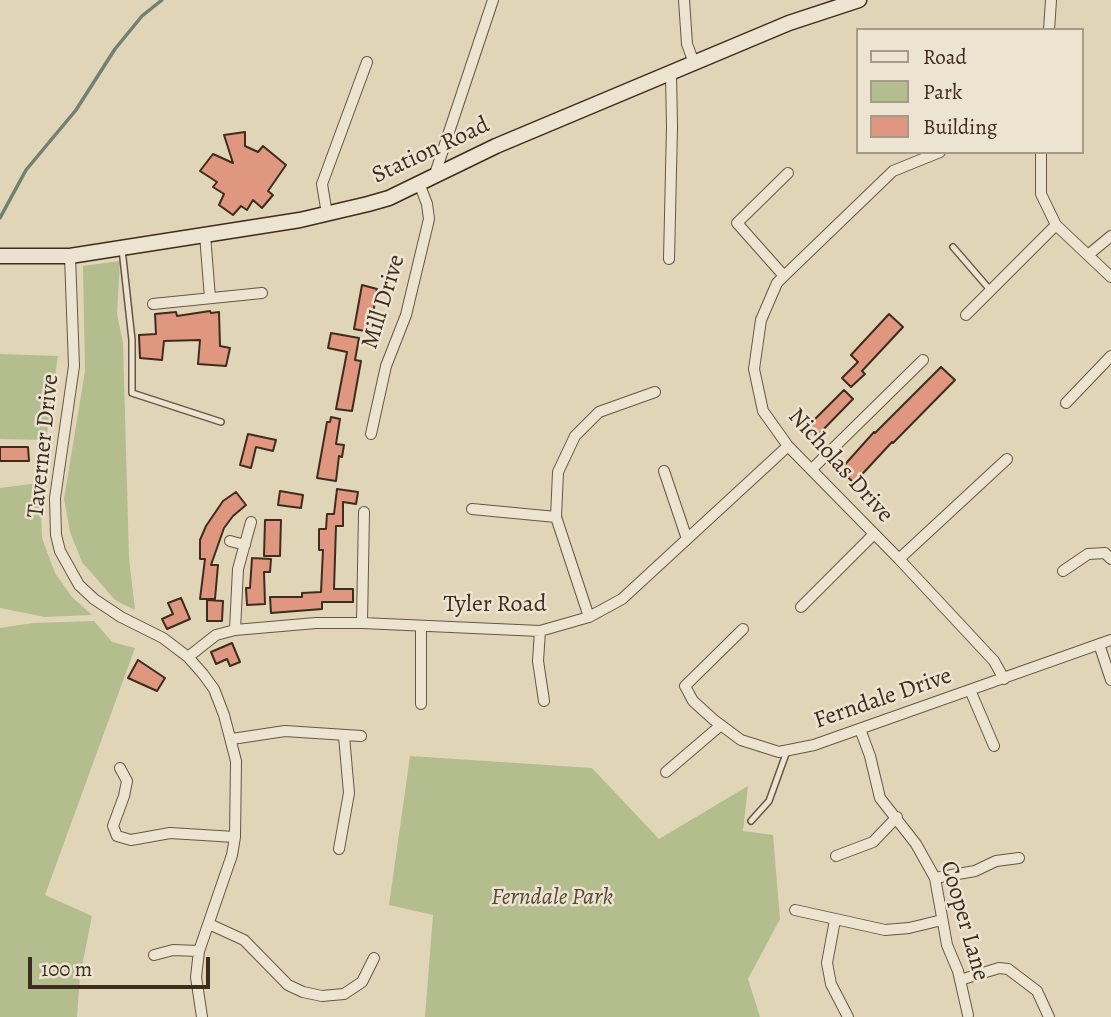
<!DOCTYPE html>
<style>
body{margin:0}
#map{position:relative;width:1111px;height:1017px;overflow:hidden;background:#e1d5b8;font-family:Alegreya,serif}
canvas{display:block}
.legend{position:absolute;left:856px;top:28px;width:228px;height:126px;box-sizing:border-box;background:#ece4d1;border:2px solid #a69a8a;margin:0;padding:9px 12px;list-style:none;font-size:21px;color:#3e2c1f}
.legend li{display:flex;align-items:center;gap:14px;height:35px}
.legend b{width:35px;border:2px solid #a69a8a}
.scale{position:absolute;left:28px;top:957px;width:182px;height:32px;box-sizing:border-box;border:4px solid #3e2c1f;border-top:0;padding-left:9px;font-size:21px;line-height:24px;white-space:nowrap;color:#3e2c1f;-webkit-text-stroke:5px #ece4d1;paint-order:stroke}
</style>
<div id="map">
<canvas width="1111" height="1017"></canvas>
<ul class="legend">
<li><b style="height:9px;background:#ece4d1"></b>Road</li>
<li><b style="height:19px;background:#b4bd8e"></b>Park</li>
<li><b style="height:19px;background:#e09780"></b>Building</li>
</ul>
<div class="scale">100 m</div>
</div>
<script>
const g = document.querySelector('canvas').getContext('2d');
g.lineJoin = 'round';
function fill(path, color) { g.fillStyle = color; g.fill(path, 'evenodd'); }
const shape = rows => new Path2D(rows.map(r => 'M' + r).join(''));
function trace(path, color, width, dash) { g.strokeStyle = color; g.lineWidth = width; g.lineCap = dash ? 'butt' : 'round'; g.setLineDash(dash || []); g.stroke(path); }
function label(font, color, halo, rows, align = 'center') {
  g.font = font + ' Alegreya,serif'; g.lineWidth = 5; g.setLineDash([]); g.textBaseline = 'middle'; g.strokeStyle = halo; g.fillStyle = color; for (const [text, x, y, turn = 0] of rows) {
    g.save(); g.translate(x, y); g.rotate((+turn || 0) * Math.PI / 180); g.textAlign = isNaN(turn) ? turn : align; if (halo) g.strokeText(text, 0, 0); g.fillText(text, 0, 0); g.restore();
  }
}
const green = shape([
 [120,261,117,314,123,343,129,558,135,610,115,600,82,562,70,532,64,499,85,371,83,266],
 [0,354,58,356,46,440,0,439],
 [45,482,41,511,42,538,55,573,72,597,92,615,45,617,0,608,0,488],
 [94,621,112,642,135,648,45,895,92,916,80,976,77,1017,0,1017,0,628,33,623],
 [410,756,592,768,659,839,748,786,743,831,773,835,780,919,748,979,760,1017,425,1017,433,915,389,905]
]);
const stream = shape([
 [0,218,26,170,76,110,115,49,142,16,162,0]
]);
const building = shape([
 [245,132,245,146,258,152,263,146,286,165,268,191,273,195,262,208,253,200,247,210,241,206,233,215,219,205,224,194,213,187,217,182,200,171,213,154,233,163,224,135,245,132],
 [362,285,377,289,370,332,354,329,362,285],
 [210,311,211,313,219,312,220,346,230,348,226,366,198,364,200,340,164,341,162,360,140,358,139,335,156,334,155,314,176,312,177,316,210,311],
 [889,314,903,327,862,371,865,374,851,387,842,378,858,362,851,355,889,314],
 [331,333,359,338,355,360,361,361,352,411,336,409,347,352,328,348,331,333],
 [941,367,955,380,893,443,892,442,854,483,840,470,874,432,875,433,941,367],
 [844,390,853,399,815,438,806,428,844,390],
 [331,417,340,419,336,444,344,445,342,457,339,456,336,481,317,478,327,422,330,422,331,417],
 [248,434,276,440,273,451,256,447,251,468,240,465,248,434],
 [0,447,28,447,29,461,0,461,0,447],
 [337,489,358,492,356,504,343,502,343,526,336,526,334,589,353,589,353,602,322,602,322,609,271,613,270,597,302,597,302,593,321,592,323,550,319,550,319,529,326,529,327,514,334,514,337,489],
 [280,491,303,495,301,508,278,505,280,491],
 [236,492,246,505,233,516,224,528,211,565,218,565,215,599,200,599,205,559,200,559,200,540,206,526,223,501,236,492],
 [265,520,281,520,280,556,264,556,265,520],
 [252,558,271,559,270,572,264,572,265,604,247,605,246,588,250,588,252,558],
 [181,598,190,619,167,629,162,619,173,614,168,603,181,598],
 [207,600,223,601,222,621,207,621,207,600],
 [232,643,240,662,230,666,227,659,216,664,211,652,232,643],
 [138,660,165,678,157,691,128,678,138,660]
]);
const lane = shape([
 [953,247,991,291],
 [122,249,132,340,132,393,221,422],
 [751,821,769,801,787,751]
]);
const street = shape([
 [684,0,687,44,694,63],
 [1049,30,1051,0],
 [940,152,893,171,784,276,777,283,761,320,754,369,763,411,788,446,899,559,994,661,1004,679],
 [1041,152,1041,194,1056,225,1111,277],
 [435,174,493,0],
 [327,214,322,184,367,62],
 [205,235,210,298],
 [1088,255,1111,236],
 [70,256,74,366,55,498,56,535,60,551,79,585,94,599,121,617,163,638,188,657,203,674,214,689,224,715,236,761,235,837,232,855,199,951,196,977,202,1017],
 [669,259,672,127,671,73],
 [784,276,737,223,788,173],
 [153,304,262,293],
 [966,315,1056,225],
 [1066,403,1111,356],
 [371,434,386,366,406,315,429,219,427,204,419,183],
 [812,469,923,360],
 [664,471,687,539],
 [472,509,556,517],
 [230,541,245,545],
 [899,559,1007,459],
 [1063,571,1088,554,1105,553,1111,559],
 [801,607,873,535],
 [589,617,556,517,558,472,575,436,599,412,655,392],
 [362,623,364,512],
 [421,626,421,704],
 [743,629,685,686,693,701,714,720,741,740,779,752,814,745,1111,640],
 [235,630,238,569,251,522],
 [540,631,538,661,544,701],
 [1099,644,1111,680],
 [188,657,216,635,235,630,316,623,362,623,540,631,589,617,622,599,788,446],
 [970,690,994,746],
 [860,729,870,756,880,798,916,844,935,878,947,945,958,971,968,1015],
 [232,739,285,731,361,736],
 [120,768,127,781,124,796,113,826,117,836,131,840,170,833,235,837],
 [666,772,721,725],
 [339,849,349,793,344,736],
 [836,856,873,842,897,817],
 [935,878,975,871,996,861,1019,858],
 [795,910,885,930,909,928,942,920],
 [835,920,827,963,831,984,848,1017],
 [209,924,244,940,288,985,303,992,322,996,344,994,362,982,374,958],
 [154,955,173,950,199,951],
 [960,980,999,968,1008,969,1037,991,1049,1017]
]);
const secondary = shape([
 [0,256,70,256,300,220,368,204,389,198,496,146,789,23,859,0]
]);
const streetNames = [
 ["Station Road",431,151,-25],
 ["Mill Drive",384,302,-73],
 ["Taverner Drive",44,446,-84],
 ["Nicholas Drive",840,466,48],
 ["Tyler Road",495,605],
 ["Ferndale Drive",883,699,-19],
 ["Cooper Lane",964,921,74]
];
const parkNames = [
 ["Ferndale Park",552,898]
];
fill(green, '#b4bd8e');
trace(stream, '#728172', 3.5);
fill(building, '#e09780');
trace(building, '#3e2c1f', 2);
trace(lane, '#675645', 8);
trace(street, '#675645', 12);
trace(secondary, '#3e2c1f', 17);
trace(lane, '#ece4d1', 5);
trace(street, '#ece4d1', 10);
trace(secondary, '#ece4d1', 14);
label('24px', '#3e2c1f', '#ece4d1', streetNames);
label('italic 24px', '#564935', '#ece4d1', parkNames);
</script>
